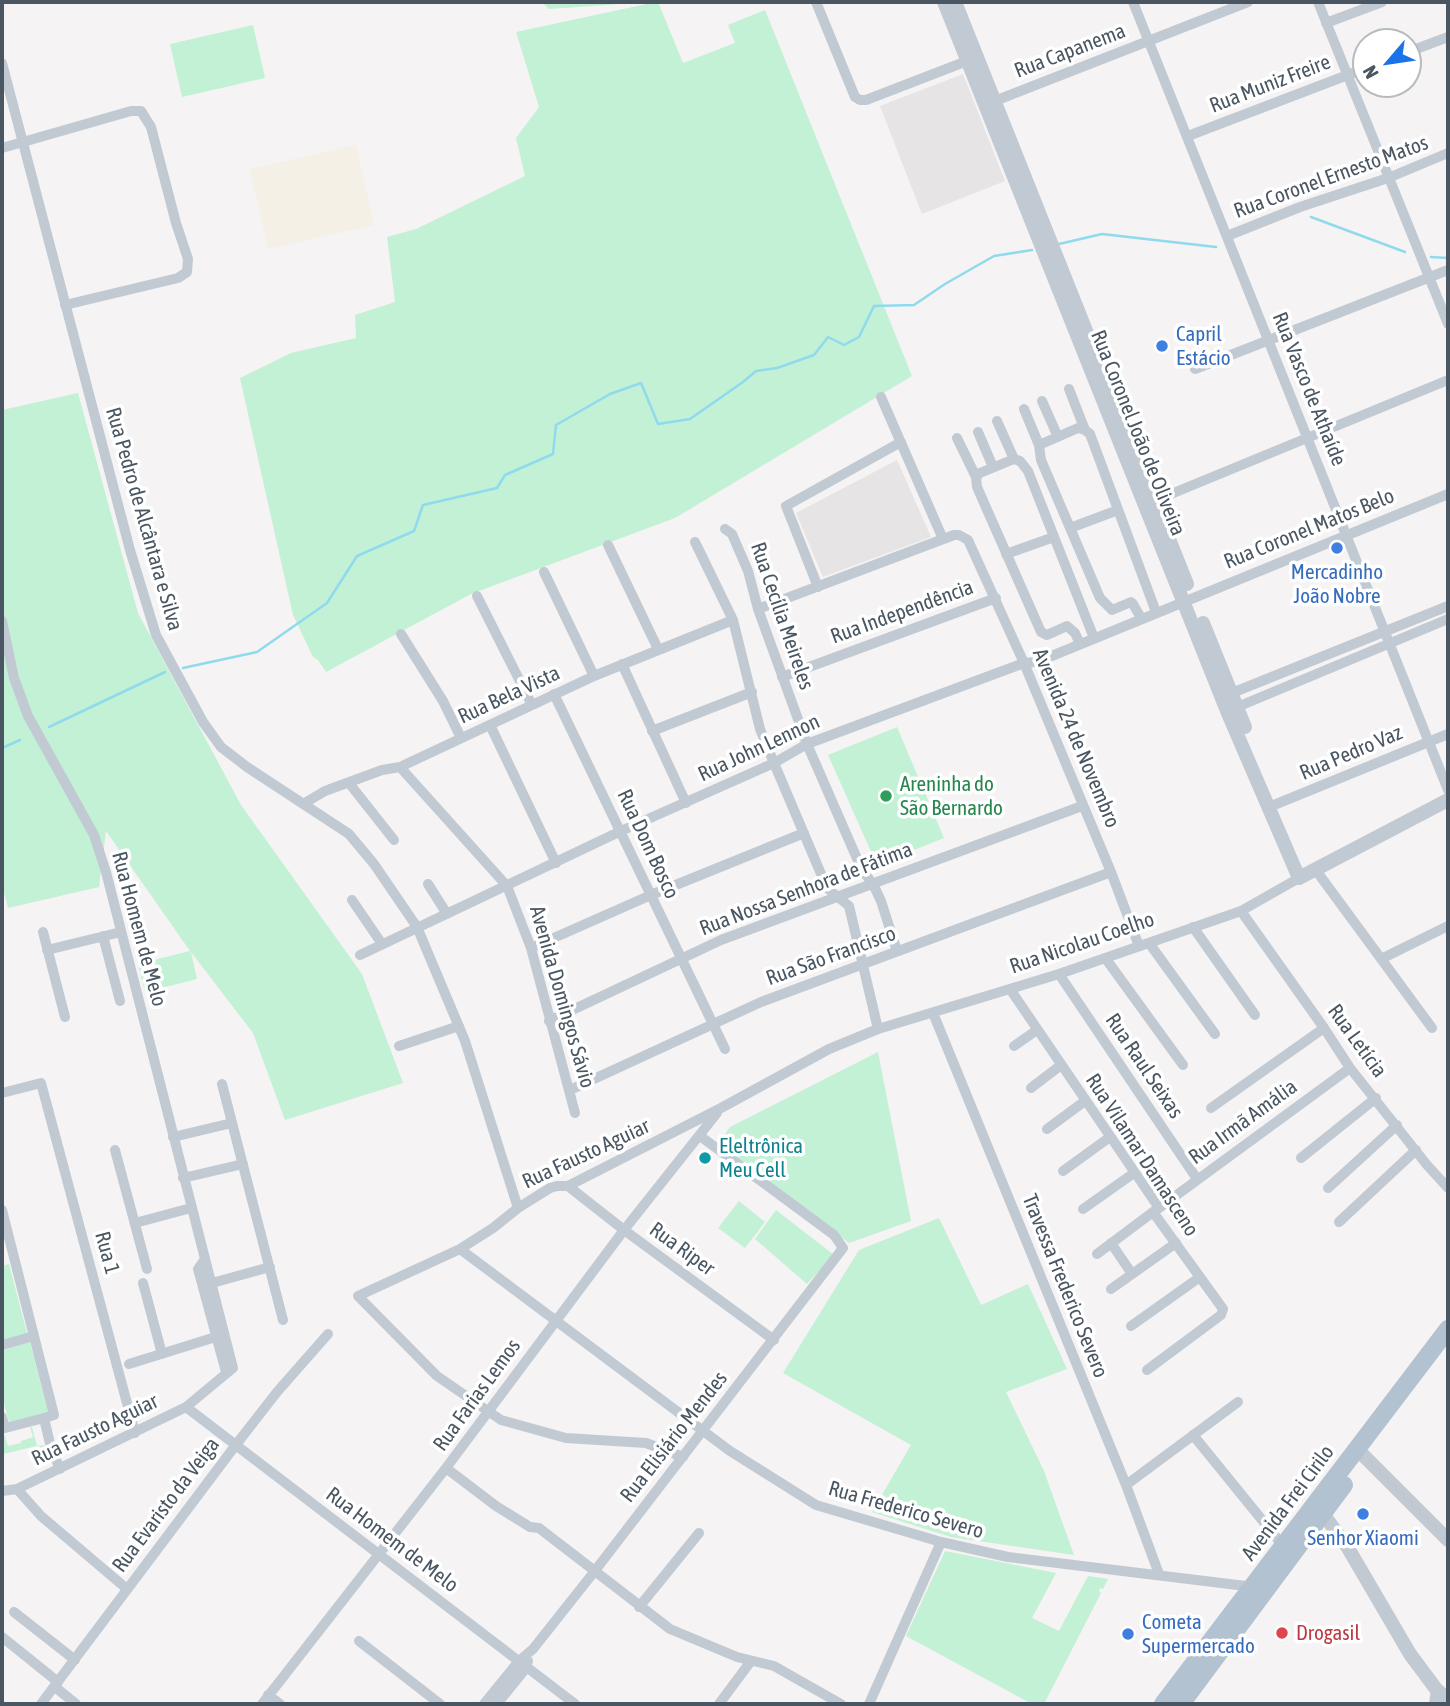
<!DOCTYPE html>
<meta charset="utf-8">
<style>
body{margin:0}
#map{position:relative;width:1450px;height:1706px;overflow:hidden;background:#f5f3f3;font-family:"Asap Condensed",sans-serif}
canvas{display:block}
.frame{position:absolute;inset:0;border:4px solid #4a5661;pointer-events:none}
.north{position:absolute;left:1352px;top:28px;width:70px;height:70px;box-sizing:border-box;background:#fff;border:2px solid #b7bbc0;border-radius:50%;rotate:241deg;font-size:19px;font-weight:700;line-height:28px;text-align:center;color:#4a5661}
.north::after{content:'';display:block;margin:auto;width:24px;height:32px;background:#1a73e8;clip-path:polygon(50% 0,100% 100%,50% 72%,0 100%)}
</style>
<div id="map">
<canvas width="1450" height="1706"></canvas>
<div class="frame"></div>
<div class="north">N</div>
</div>
<script>
const g = document.querySelector('canvas').getContext('2d');
g.lineJoin = 'round';
function fill(path, color) { g.fillStyle = color; g.fill(path, 'evenodd'); }
const shape = rows => new Path2D(rows.map(r => 'M' + r).join(''));
function trace(path, color, width, dash) { g.strokeStyle = color; g.lineWidth = width; g.lineCap = dash ? 'butt' : 'round'; g.setLineDash(dash || []); g.stroke(path); }
function label(font, color, halo, rows, align = 'center') {
  g.font = font + ' "Asap Condensed",sans-serif'; g.lineWidth = 7; g.setLineDash([]); g.textBaseline = 'middle'; g.strokeStyle = halo; g.fillStyle = color; for (const [text, x, y, turn = 0] of rows) {
    g.save(); g.translate(x, y); g.rotate((+turn || 0) * Math.PI / 180); g.textAlign = isNaN(turn) ? turn : align; if (halo) g.strokeText(text, 0, 0); g.fillText(text, 0, 0); g.restore();
  }
}
const education = shape([
 [963,74,1005,181,922,214,880,106],
 [897,460,931,537,823,577,796,513]
]);
const green = shape([
 [542,2,650,2,549,9],
 [656,2,658,2,683,63,735,43,728,25,765,10,912,376,675,518,471,594,326,672,318,660,313,657,293,615,240,378,291,353,356,338,355,315,395,302,387,237,416,229,525,176,516,138,539,107,516,32],
 [253,25,265,78,182,97,170,44],
 [78,393,138,613,241,805,362,974,403,1083,285,1120,253,1033,191,952,197,979,145,992,138,964,190,951,106,831,99,887,8,908,2,885,2,410],
 [897,727,944,838,877,865,828,755],
 [878,1052,911,1221,849,1243,718,1144,730,1127],
 [739,1201,765,1222,745,1248,718,1228],
 [776,1210,834,1255,807,1284,755,1239],
 [939,1218,981,1305,1028,1284,1067,1369,1006,1392,1044,1471,1074,1555,951,1537,872,1512,911,1445,783,1373,859,1250],
 [9,1264,27,1333,2,1340,2,1266],
 [30,1342,48,1412,9,1422,2,1396,2,1350],
 [30,1427,32,1427,37,1446,44,1445,49,1460,37,1466,33,1447,3,1454,2,1448,2,1434,4,1434,8,1446,21,1443,21,1441,33,1437],
 [945,1551,1056,1573,1032,1618,1059,1631,1088,1576,1108,1579,1103,1589,1100,1588,1099,1591,1101,1593,1044,1704,1032,1704,906,1636]
]);
const sand = shape([
 [356,145,374,225,268,249,250,169]
]);
const stream = shape([
 [1311,217,1405,252],
 [1059,244,1102,234,1216,247],
 [1431,257,1448,258],
 [183,668,257,652,327,603,357,556,414,531,423,505,497,488,505,475,553,454,556,425,610,394,641,383,658,424,690,419,743,382,756,371,777,368,814,355,828,337,844,345,859,337,874,306,914,305,945,284,994,256,1032,250],
 [49,727,165,672],
 [2,748,20,740]
]);
const minor = shape([
 [816,2,855,97,860,100,866,100,967,61],
 [1133,2,1448,790],
 [1318,2,1448,324],
 [1326,23,1382,2],
 [1408,52,1448,37],
 [2,63,130,550,156,635,203,722,221,747,247,767,349,834,374,864,417,927,465,1041,518,1208],
 [987,104,1248,2],
 [1188,136,1366,68],
 [2,148,131,111,141,111,151,127,176,223,188,259,187,272,178,278,65,305],
 [1227,236,1300,207,1388,178,1448,153],
 [1195,369,1448,270],
 [1069,389,1085,430],
 [881,397,943,539],
 [1042,401,1058,437],
 [1024,409,1039,445],
 [997,421,1014,459],
 [978,432,993,467],
 [957,438,976,477],
 [1154,501,1448,380],
 [1070,528,1118,510],
 [725,529,732,534,748,571,758,609,807,744,862,870,873,884,881,901,897,951],
 [695,542,733,620,760,729,774,763,827,888,849,906,878,1029],
 [608,545,658,649],
 [1006,554,1054,537],
 [544,572,594,676],
 [818,587,786,506,901,442],
 [477,596,532,705],
 [758,609,954,535,959,535,968,540,1024,663,1111,872,1139,946],
 [1141,618,1133,604,1131,602,1112,610,1100,598,1041,460,1039,445,1078,428,1085,430,1090,434,1156,612],
 [2,621,14,678,28,716,94,835,106,872,233,1368,186,1407,17,1489,2,1491],
 [401,634,443,701,461,738],
 [1080,644,1075,633,1067,626,1047,635,1041,632,977,487,976,477,980,473,1014,459,1020,461,1028,471,1094,638],
 [622,664,686,803],
 [782,677,996,598],
 [554,694,725,1049],
 [1227,695,1448,606],
 [1230,710,1448,619],
 [490,725,556,863],
 [652,731,752,692],
 [400,767,507,886,531,948,575,1113],
 [349,783,394,840],
 [303,804,325,791,382,770,400,767,594,676,733,620],
 [1269,807,1448,734],
 [1315,869,1432,1028],
 [428,884,447,914],
 [352,900,382,944],
 [1241,911,1324,1028,1350,1068,1427,1165,1448,1188],
 [1193,927,1255,1015],
 [43,932,65,1017],
 [103,936,120,1001],
 [1149,943,1215,1034],
 [531,948,651,895,804,833],
 [47,950,121,932],
 [360,955,621,831,774,763,807,744,1024,663,1037,662,1448,494],
 [1106,959,1183,1065],
 [1381,959,1448,926],
 [1059,974,1197,1179],
 [1010,989,1159,1208,1153,1212,1223,1309,1221,1315,1147,1370],
 [933,1013,1126,1485,1159,1574],
 [549,1021,721,940,1082,806],
 [399,1046,459,1026],
 [1014,1046,1037,1030],
 [222,1084,283,1320],
 [1031,1088,1061,1065],
 [570,1090,761,1002,1111,872],
 [2,1093,41,1083,135,1433],
 [1211,1108,1324,1028],
 [1047,1129,1085,1101],
 [173,1137,232,1123],
 [115,1150,147,1269],
 [1301,1158,1376,1098],
 [1063,1171,1110,1137],
 [183,1178,243,1164],
 [568,1186,624,1230,774,1340],
 [1328,1188,1397,1125],
 [1159,1208,1350,1068],
 [1083,1209,1134,1173],
 [2,1210,54,1415,44,1418],
 [1339,1222,1416,1150],
 [135,1223,191,1208],
 [1111,1243,1132,1274],
 [460,1249,730,1451,816,1505,941,1542,1008,1557,1254,1587],
 [1097,1254,1153,1212],
 [205,1259,198,1269,226,1372],
 [143,1283,162,1354],
 [212,1283,270,1267],
 [1111,1289,1176,1243],
 [1131,1326,1200,1277],
 [2,1345,34,1336],
 [129,1364,222,1335],
 [186,1407,575,1704],
 [2,1417,5,1428,44,1418,51,1448,60,1469],
 [1193,1435,1284,1547],
 [683,1457,646,1443,566,1438,501,1420,437,1376,358,1296,460,1249,493,1228,518,1208,550,1188,557,1186,568,1186,721,1108,829,1049,878,1029,1059,974,1241,911,1299,878],
 [446,1468,496,1506,530,1527,539,1528,670,1629,737,1657,774,1666,841,1704],
 [1126,1485,1238,1402],
 [17,1489,41,1516,127,1589],
 [639,1607,699,1533],
 [14,1612,75,1660],
 [2,1637,58,1682],
 [359,1641,440,1704],
 [55,1687,76,1704],
 [268,1695,280,1704],
 [41,1704,235,1446,277,1392,328,1334],
 [262,1704,446,1468,624,1230,717,1113],
 [484,1704,519,1661,533,1649,594,1572,843,1248,834,1235,700,1136],
 [497,1704,526,1668,528,1661],
 [719,1704,751,1661],
 [869,1704,941,1542],
 [1434,1704,1436,1689]
]);
const tertiary = shape([
 [944,2,1227,711,1299,878,1448,800],
 [955,2,1187,584],
 [1203,623,1245,727],
 [1357,1449,1448,1540],
 [1319,1508,1348,1548,1410,1654,1436,1689,1448,1700]
]);
const primary = shape([
 [1163,1704,1448,1329],
 [1181,1704,1344,1485]
]);
const markers = [
 [1162,346,7,"#3f7fe0"],
 [1337,548,7,"#3f7fe0"],
 [886,796,7,"#2e9e5b"],
 [705,1158,7,"#0f9aa8"],
 [1363,1514,7,"#3f7fe0"],
 [1282,1633,7,"#e0444e"],
 [1128,1634,7,"#3f7fe0"]
];
const streetNames = [
 ["Rua Capanema",1070,51,-21],
 ["Rua Muniz Freire",1270,84,-21],
 ["Rua Coronel Ernesto Matos",1331,177,-20],
 ["Rua Vasco de Athaíde",1309,389,68],
 ["Rua Coronel João de Oliveira",1138,433,68],
 ["Rua Pedro de Alcântara e Silva",144,519,74],
 ["Rua Coronel Matos Belo",1309,529,-22],
 ["Rua Independência",902,612,-20],
 ["Rua Cecília Meireles",782,616,71],
 ["Rua Bela Vista",509,695,-25],
 ["Avenida 24 de Novembro",1076,738,67],
 ["Rua John Lennon",759,748,-25],
 ["Rua Pedro Vaz",1351,753,-23],
 ["Rua Dom Bosco",648,844,65],
 ["Rua Nossa Senhora de Fátima",806,889,-21],
 ["Rua Homem de Melo",139,929,75],
 ["Rua Nicolau Coelho",1082,943,-19],
 ["Rua São Francisco",831,956,-20],
 ["Avenida Domingos Sávio",562,997,74],
 ["Rua Letícia",1357,1041,54],
 ["Rua Raul Seixas",1144,1066,56],
 ["Rua Irmã Amália",1243,1122,-36],
 ["Rua Fausto Aguiar",586,1154,-25],
 ["Rua Vilamar Damasceno",1142,1155,57],
 ["Rua Riper",682,1249,36],
 ["Rua 1",107,1253,75],
 ["Travessa Frederico Severo",1065,1286,68],
 ["Rua Farias Lemos",477,1395,-54],
 ["Rua Fausto Aguiar",95,1430,-26],
 ["Rua Elisiário Mendes",674,1437,-52],
 ["Avenida Frei Cirilo",1288,1503,-53],
 ["Rua Evaristo da Veiga",166,1505,-53],
 ["Rua Frederico Severo",906,1510,16],
 ["Rua Homem de Melo",392,1540,37]
];
const shopNames = [
 ["Capril",1176,334],
 ["Estácio",1176,358],
 ["Mercadinho",1337,572,"center"],
 ["João Nobre",1337,596,"center"],
 ["Senhor Xiaomi",1363,1538,"center"],
 ["Cometa",1142,1622],
 ["Supermercado",1142,1646]
];
const leisureNames = [
 ["Areninha do",900,784],
 ["São Bernardo",900,808]
];
const cultureNames = [
 ["Eleltrônica",719,1146],
 ["Meu Cell",719,1170]
];
const healthNames = [
 ["Drogasil",1296,1633]
];
fill(education, '#e6e4e5');
fill(green, '#c3f1d5');
fill(sand, '#f5f0e5');
trace(stream, '#90daee', 2.5);
trace(minor, '#c1cad2', 10);
trace(tertiary, '#c1cad2', 14);
trace(primary, '#b3c2d1', 18);
for (const [x, y, r, color] of markers) { const dot = new Path2D(); dot.arc(x, y, r, 0, 2 * Math.PI); g.fillStyle = color; g.fill(dot); trace(dot, '#fff', 2.5); }
label('21px', '#4a5661', '#fff', streetNames);
label('21px', '#366cbe', '#fff', shopNames, 'left');
label('21px', '#27864d', '#fff', leisureNames, 'left');
label('21px', '#0d838f', '#fff', cultureNames, 'left');
label('21px', '#be3a42', '#fff', healthNames, 'left');
</script>
